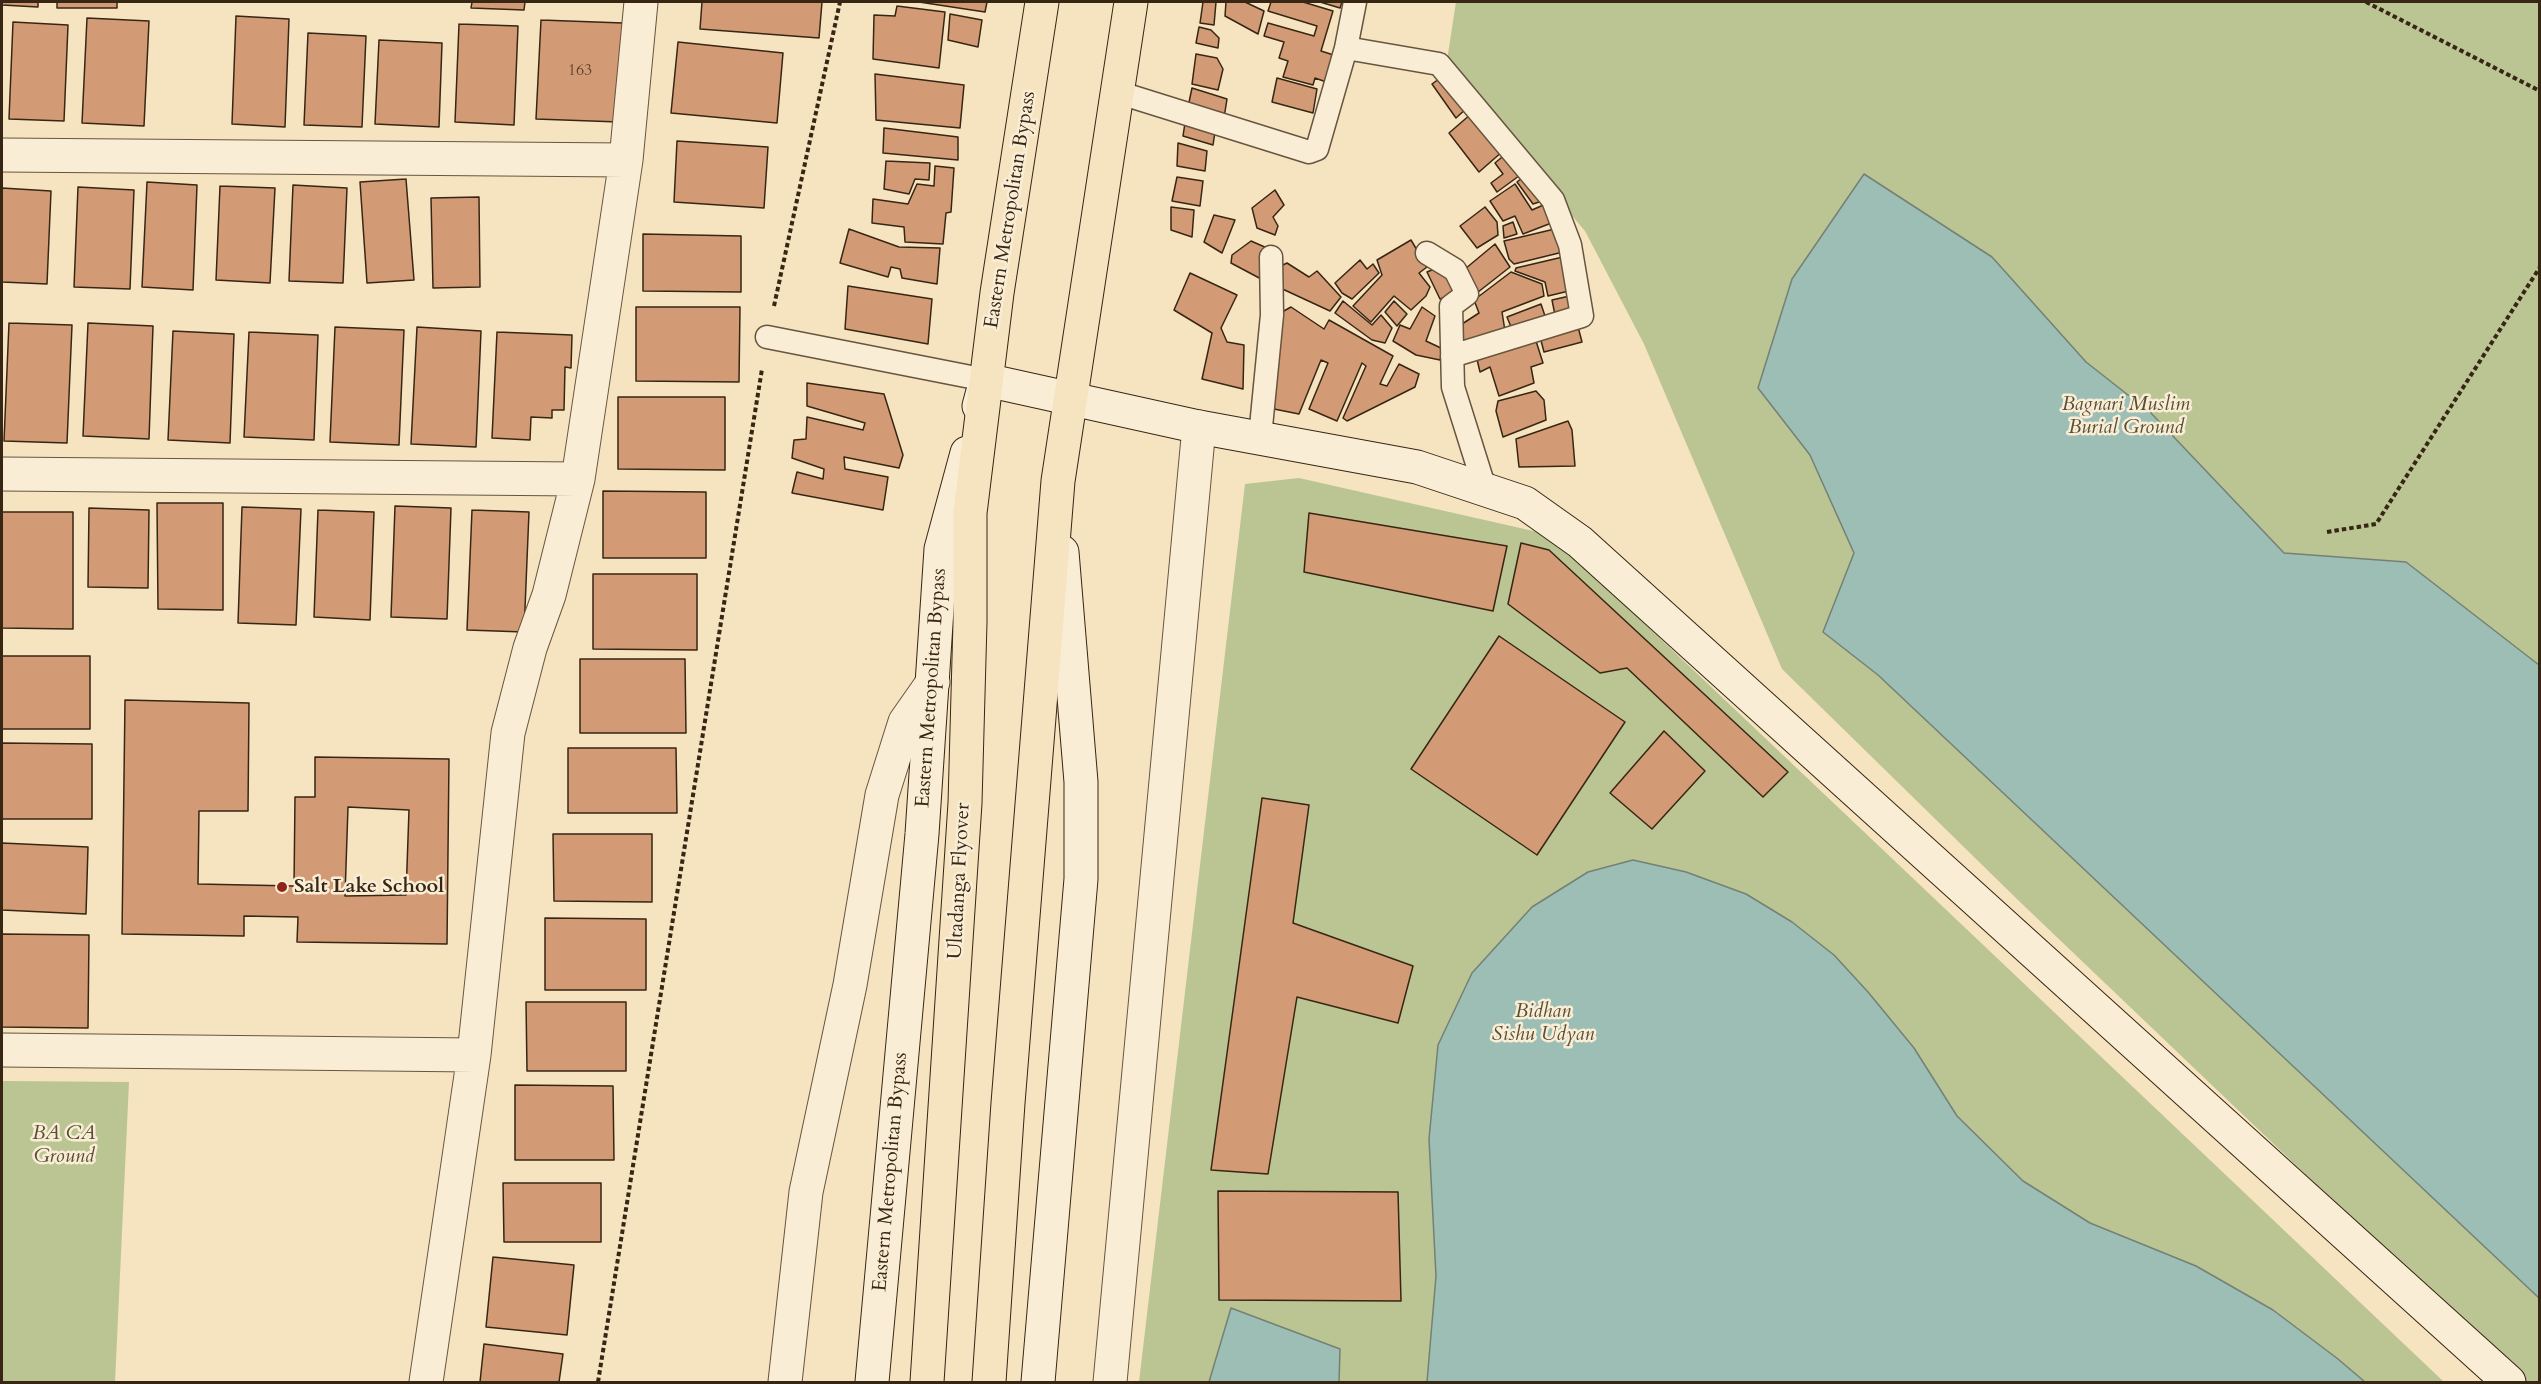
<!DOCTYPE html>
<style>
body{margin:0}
#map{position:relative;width:2541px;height:1384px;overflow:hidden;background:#f6e3c0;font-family:Cardo,serif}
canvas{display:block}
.frame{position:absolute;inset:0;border:3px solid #372614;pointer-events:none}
</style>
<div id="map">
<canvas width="2541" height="1384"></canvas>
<div class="frame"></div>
</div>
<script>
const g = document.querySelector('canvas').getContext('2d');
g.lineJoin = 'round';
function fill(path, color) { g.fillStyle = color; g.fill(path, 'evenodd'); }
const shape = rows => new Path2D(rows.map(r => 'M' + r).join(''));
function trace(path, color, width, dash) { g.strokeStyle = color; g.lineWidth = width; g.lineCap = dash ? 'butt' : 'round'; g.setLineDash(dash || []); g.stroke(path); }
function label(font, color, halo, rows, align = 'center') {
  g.font = font + ' Cardo,serif'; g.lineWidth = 5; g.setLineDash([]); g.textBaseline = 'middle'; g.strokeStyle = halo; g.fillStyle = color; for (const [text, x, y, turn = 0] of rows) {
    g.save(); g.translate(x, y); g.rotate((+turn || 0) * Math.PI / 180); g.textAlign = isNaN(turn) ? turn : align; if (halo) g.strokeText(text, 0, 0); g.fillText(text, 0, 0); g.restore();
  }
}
const green = shape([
 [1456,2,2539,2,2539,1382,2523,1382,2019,901,1782,669,1644,344,1585,231,1446,67],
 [1299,478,1551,535,2444,1382,1139,1382,1245,484],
 [2,1081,129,1082,115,1382,2,1382]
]);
const water = shape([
 [1864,174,1992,257,2086,362,2151,413,2284,553,2406,562,2539,665,2539,1298,1878,675,1823,632,1854,553,1810,455,1758,388,1792,279,1864,174],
 [1633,860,1686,872,1746,894,1792,922,1834,955,1868,992,1914,1048,1957,1116,2023,1181,2090,1223,2196,1266,2273,1310,2338,1359,2365,1382,1427,1382,1436,1276,1429,1139,1438,1045,1472,973,1532,907,1588,872,1633,860],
 [1231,1308,1340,1349,1339,1382,1209,1382,1231,1308]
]);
const building = shape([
 [2,2,38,2,38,7,2,5,2,2],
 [57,2,117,2,117,8,57,8,57,2],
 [472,2,525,2,524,10,471,8,472,2],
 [702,2,822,2,819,38,700,29,702,2],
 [919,2,987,2,985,12,919,2],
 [1203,2,1216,2,1214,25,1200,23,1203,2],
 [1226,2,1245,2,1264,11,1258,34,1225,16,1226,2],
 [1271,2,1303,2,1333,11,1321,51,1340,57,1332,84,1315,78,1313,85,1283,77,1288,61,1279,58,1284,42,1264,36,1268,23,1314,36,1317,26,1268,11,1271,2],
 [1320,2,1342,2,1340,8,1320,2],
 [897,6,945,12,939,68,873,59,874,15,895,16,897,6],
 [950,14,982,20,978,47,948,40,950,14],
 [236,16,289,19,285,127,232,124,236,16],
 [87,18,149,21,144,126,82,123,87,18],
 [541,20,623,23,619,122,536,119,541,20],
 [13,22,68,25,64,121,9,119,13,22],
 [459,24,518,26,514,125,455,122,459,24],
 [1199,27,1211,30,1219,38,1218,48,1196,43,1199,27],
 [308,33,366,36,362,127,304,125,308,33],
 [379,40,442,43,439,127,375,124,379,40],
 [678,42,783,53,777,123,671,113,678,42],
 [1196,54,1217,58,1223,69,1218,90,1192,84,1196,54],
 [875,74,964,85,960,128,876,120,875,74],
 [1443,76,1468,107,1456,118,1432,84,1443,76],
 [1277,78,1317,89,1313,113,1272,102,1277,78],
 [1192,88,1227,99,1224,118,1188,107,1192,88],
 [1471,114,1503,151,1479,172,1449,133,1471,114],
 [1185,123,1215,132,1213,145,1183,136,1185,123],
 [884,128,958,137,958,160,883,153,884,128],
 [677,141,768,147,764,208,674,202,677,141],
 [1178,143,1207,151,1205,171,1177,166,1178,143],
 [1508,152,1523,173,1497,192,1491,183,1503,174,1495,163,1508,152],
 [886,161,930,163,929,180,915,179,909,194,884,189,886,161],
 [935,166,954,168,951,212,946,213,943,244,905,242,904,227,872,223,873,199,908,204,917,184,934,186,935,166],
 [1526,175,1540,192,1539,202,1533,204,1517,182,1526,175],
 [1177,177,1203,181,1200,206,1172,201,1177,177],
 [406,179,414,280,367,283,360,182,406,179],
 [147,182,197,185,193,290,142,287,147,182],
 [1515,184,1532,210,1548,203,1554,222,1523,234,1515,216,1503,221,1490,201,1515,184],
 [293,185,347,188,343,283,289,281,293,185],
 [220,186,275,188,270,283,216,280,220,186],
 [78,187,134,190,130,289,74,287,78,187],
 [2,188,51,191,47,284,2,282,2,188],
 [1275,190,1284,205,1273,217,1278,226,1275,235,1257,228,1252,208,1275,190],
 [479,197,480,287,433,288,431,198,479,197],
 [1171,207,1194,210,1192,237,1171,230,1171,207],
 [1485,207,1497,222,1498,235,1477,248,1460,226,1485,207],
 [1214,215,1235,220,1222,253,1204,242,1214,215],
 [1513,222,1517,234,1504,238,1503,226,1513,222],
 [1559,228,1563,252,1514,264,1509,259,1504,241,1559,228],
 [849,229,899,247,940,248,937,284,902,278,900,269,891,267,888,277,840,263,849,229],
 [643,234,741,236,741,292,643,291,643,234],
 [1411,240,1427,267,1419,273,1430,287,1426,296,1411,310,1394,296,1371,322,1353,306,1382,275,1377,260,1411,240],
 [1251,241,1267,248,1263,280,1231,263,1232,255,1251,241],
 [1495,244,1510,267,1473,296,1459,274,1495,244],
 [1567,256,1573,290,1548,296,1545,282,1515,271,1516,268,1567,256],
 [1360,260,1367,269,1373,264,1379,273,1352,299,1342,293,1335,283,1360,260],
 [1287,263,1309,277,1317,271,1341,297,1330,311,1276,286,1281,266,1287,263],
 [1439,267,1461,292,1440,299,1427,272,1439,267],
 [1511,272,1542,284,1544,296,1502,312,1505,331,1456,349,1462,324,1479,313,1474,300,1511,272],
 [1190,273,1237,295,1221,328,1227,342,1244,345,1243,389,1202,379,1212,333,1174,310,1190,273],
 [848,286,932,299,928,344,845,329,848,286],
 [1574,295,1575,314,1556,320,1552,300,1574,295],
 [1343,301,1372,325,1381,315,1392,328,1385,343,1372,340,1335,313,1343,301],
 [1394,301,1407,314,1397,326,1385,312,1394,301],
 [1541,304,1546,319,1513,332,1507,317,1541,304],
 [636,307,740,307,739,382,636,381,636,307],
 [1291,307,1324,329,1329,320,1393,356,1380,384,1387,386,1399,364,1419,374,1415,387,1347,421,1343,418,1366,366,1362,363,1337,421,1309,409,1328,363,1321,360,1299,414,1269,408,1282,312,1291,307],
 [1422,307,1435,316,1426,341,1443,349,1440,360,1416,355,1393,341,1400,325,1410,329,1422,307],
 [1576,319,1582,342,1544,352,1539,333,1576,319],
 [9,323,72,325,67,443,4,441,9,323],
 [88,323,153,326,149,439,83,436,88,323],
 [335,327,404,330,399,445,330,442,335,327],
 [417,327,481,331,476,447,411,444,417,327],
 [173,331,234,334,230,443,168,440,173,331],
 [249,332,318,335,314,440,244,437,249,332],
 [497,332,572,335,571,368,565,367,564,410,552,410,552,418,531,417,530,440,492,438,497,332],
 [1536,341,1543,363,1531,367,1534,383,1499,396,1490,367,1480,372,1475,351,1536,341],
 [807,383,884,394,903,455,899,468,844,457,845,469,888,477,883,510,792,493,797,472,823,479,824,469,792,458,794,440,806,439,807,417,863,430,865,423,807,406,807,383],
 [1536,391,1544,400,1546,420,1503,437,1496,411,1498,401,1536,391],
 [618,397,725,397,725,470,618,469,618,397],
 [1568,421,1572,430,1575,466,1519,467,1516,439,1568,421],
 [603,491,706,492,706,558,603,558,603,491],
 [157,503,223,503,223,610,158,609,157,503],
 [395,506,451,508,447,619,391,617,395,506],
 [242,507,301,509,296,625,238,623,242,507],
 [89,508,149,510,148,588,88,587,89,508],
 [318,510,374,512,370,620,314,617,318,510],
 [472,510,529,512,524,632,467,630,472,510],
 [2,512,73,512,73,629,2,628,2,512],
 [1309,513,1507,546,1493,611,1304,572,1309,513],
 [1521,543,1549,550,1788,772,1763,797,1627,668,1600,673,1508,604,1521,543],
 [593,574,697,574,697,650,593,649,593,574],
 [1499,636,1625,722,1537,855,1411,769,1499,636],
 [2,656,90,656,90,729,2,729,2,656],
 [580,659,685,659,686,733,580,733,580,659],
 [125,700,249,703,248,811,199,811,198,884,294,886,295,797,315,797,315,757,449,759,447,944,297,942,298,917,244,916,244,936,122,934,125,700],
 [348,807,409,810,406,895,345,896,348,807],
 [1664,731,1705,771,1652,829,1610,793,1664,731],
 [2,743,92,744,92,819,2,819,2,743],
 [568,748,676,748,677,813,568,813,568,748],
 [1262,798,1309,805,1293,923,1413,966,1398,1023,1297,997,1268,1174,1211,1170,1262,798],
 [553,834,652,834,652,902,554,901,553,834],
 [2,843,88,847,86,914,2,910,2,843],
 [545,918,646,919,646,990,545,990,545,918],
 [2,934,89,935,88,1028,2,1027,2,934],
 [526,1002,626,1002,626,1071,527,1071,526,1002],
 [515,1085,613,1086,614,1160,515,1160,515,1085],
 [503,1183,601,1183,601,1242,504,1242,503,1183],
 [1218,1191,1398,1192,1401,1301,1219,1300,1218,1191],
 [493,1257,574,1265,567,1335,486,1327,493,1257],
 [484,1344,563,1354,559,1382,480,1382,484,1344]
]);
const path = shape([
 [2366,2,2540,91],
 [774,306,840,2],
 [2327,532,2376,524,2540,267],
 [598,1382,762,369]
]);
const lane = shape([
 [1346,48,1439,64,1553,200,1570,245,1582,316,1452,356],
 [1117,92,1309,152,1317,149,1346,48,1355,2],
 [1427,253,1455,270,1467,294,1451,306,1453,387,1485,489],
 [767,337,986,380],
 [1260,437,1272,315,1271,257]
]);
const street = shape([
 [2,155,626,160],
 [2,474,578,479],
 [2,1050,474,1055],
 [426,1382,474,1055,508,733,530,648,549,595,578,479,626,160,641,2],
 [785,1382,806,1192,850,985,882,795,905,722,933,682],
 [1110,1382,1199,427]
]);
const secondary = shape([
 [979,406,986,380,1199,427,1417,467,1525,503,1580,542,2509,1382],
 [872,1382,922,834,941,549,967,453],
 [1038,1382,1081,879,1081,782,1062,552]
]);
const primary = shape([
 [927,1382,965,803,970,622,970,513,997,293,1042,2],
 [989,1382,1008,1103,1058,481,1131,2]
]);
const markers = [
 [282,887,6,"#8f2418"]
];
const numberNames = [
 ["163",580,71]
];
const streetNames = [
 ["Eastern Metropolitan Bypass",1011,210,-81],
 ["Eastern Metropolitan Bypass",932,688,-86],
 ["Ultadanga Flyover",960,881,-87],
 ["Eastern Metropolitan Bypass",891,1172,-85]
];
const parkNames = [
 ["Bagnari Muslim",2126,405],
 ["Burial Ground",2126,428],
 ["Bidhan",1543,1012],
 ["Sishu Udyan",1543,1035],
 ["BA CA",64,1134],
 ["Ground",64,1157]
];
const poiNames = [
 ["Salt Lake School",294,887]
];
fill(green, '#bbc493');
fill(water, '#9dbeb5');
trace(water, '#748175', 1.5);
fill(building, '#d39b75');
trace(building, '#372614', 1.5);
trace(lane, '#67553f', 25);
trace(street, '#67553f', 35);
trace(secondary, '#372614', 35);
trace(primary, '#372614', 35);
trace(path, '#372614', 4, [4.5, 3]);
trace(lane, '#f9edd6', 22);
trace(street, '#f9edd6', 33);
trace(secondary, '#f9edd6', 33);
trace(primary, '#f6e3c0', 33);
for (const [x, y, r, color] of markers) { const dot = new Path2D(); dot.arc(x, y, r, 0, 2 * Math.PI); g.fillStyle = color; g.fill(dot); trace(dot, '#f9edd6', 2); }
label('16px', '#5e432c', null, numberNames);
label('20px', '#372614', '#f9edd6', streetNames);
label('italic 20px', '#584e34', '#f9edd6', parkNames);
label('bold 20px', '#372614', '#f9edd6', poiNames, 'left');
</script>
